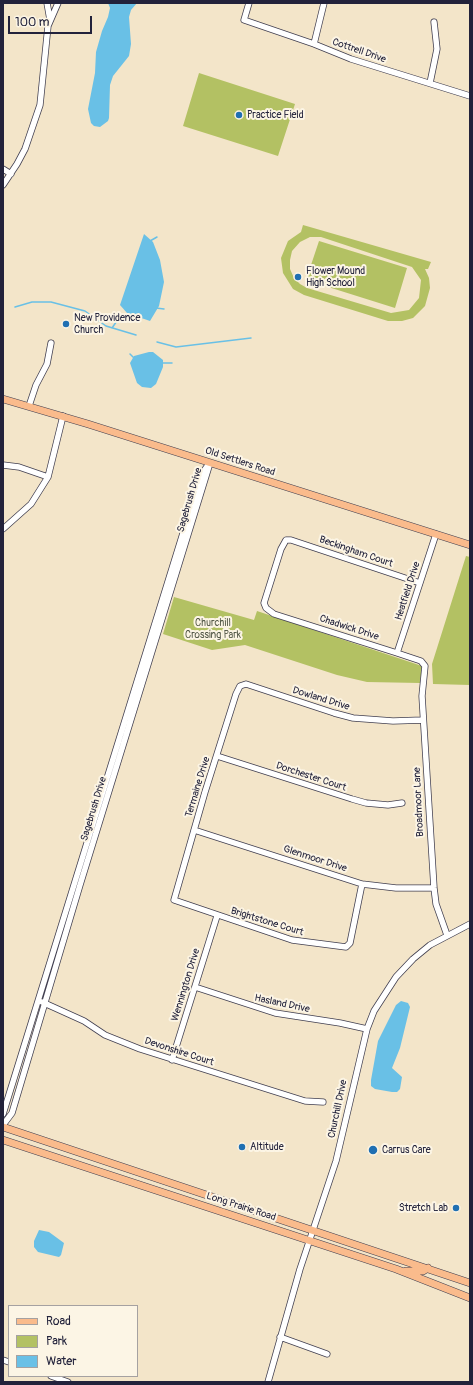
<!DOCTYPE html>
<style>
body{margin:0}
#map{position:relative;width:473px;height:1385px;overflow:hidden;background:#f3e5c9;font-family:Pangolin,sans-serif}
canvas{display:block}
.frame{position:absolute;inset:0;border:4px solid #22223b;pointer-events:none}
.legend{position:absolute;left:8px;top:1305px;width:130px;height:72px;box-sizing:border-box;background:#fcf5e5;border:1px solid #a5a1a1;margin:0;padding:5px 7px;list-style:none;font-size:12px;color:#22223b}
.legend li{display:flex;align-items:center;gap:8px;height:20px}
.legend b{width:20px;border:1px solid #a5a1a1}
.scale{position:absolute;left:8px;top:16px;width:84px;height:18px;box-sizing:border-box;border:2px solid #22223b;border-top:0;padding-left:5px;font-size:12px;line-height:14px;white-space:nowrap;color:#22223b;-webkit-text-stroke:3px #fcf5e5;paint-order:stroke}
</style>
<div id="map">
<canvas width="473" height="1385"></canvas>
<div class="frame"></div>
<ul class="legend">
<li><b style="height:5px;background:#fabb8c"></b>Road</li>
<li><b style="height:11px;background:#b3c163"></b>Park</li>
<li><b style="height:11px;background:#69c0e6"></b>Water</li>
</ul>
<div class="scale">100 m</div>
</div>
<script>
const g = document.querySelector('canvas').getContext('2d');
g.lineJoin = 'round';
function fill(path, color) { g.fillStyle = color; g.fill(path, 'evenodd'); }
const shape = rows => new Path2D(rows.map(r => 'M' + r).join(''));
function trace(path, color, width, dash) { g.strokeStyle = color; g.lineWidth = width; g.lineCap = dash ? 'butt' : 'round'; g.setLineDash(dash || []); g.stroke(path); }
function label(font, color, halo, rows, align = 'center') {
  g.font = font + ' Pangolin,sans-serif'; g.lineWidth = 4; g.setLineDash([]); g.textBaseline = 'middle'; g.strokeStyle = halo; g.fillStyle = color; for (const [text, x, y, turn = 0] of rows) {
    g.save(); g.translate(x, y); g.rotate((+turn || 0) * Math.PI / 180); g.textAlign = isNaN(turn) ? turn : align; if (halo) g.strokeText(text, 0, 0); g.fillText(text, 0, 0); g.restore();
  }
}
const green = shape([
 [199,73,295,104,278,156,183,126],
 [303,225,431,262,428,269,425,269,429,278,430,288,425,306,413,318,402,321,388,321,304,295,293,289,283,273,281,258,288,241,301,232],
 [310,237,321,237,412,267,421,280,419,298,409,310,391,313,307,288,300,284,294,278,290,269,290,260,292,251,300,242],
 [319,241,407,268,395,308,306,280],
 [466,556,470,557,470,685,433,684,432,664],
 [174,597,254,620,257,611,422,666,420,683,367,682,337,675,245,645,212,650,163,634]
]);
const water = shape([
 [108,3,137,3,131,10,129,17,131,44,129,56,113,76,110,85,109,118,108,121,100,127,94,126,91,123,88,109,95,73,96,52,102,31,108,17,110,8],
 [144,234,153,242,160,260,164,282,159,306,150,321,127,313,120,305],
 [149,352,153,352,163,360,163,367,156,384,151,388,142,387,137,383,130,363,134,356],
 [401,1001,408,1003,410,1007,400,1048,392,1068,402,1077,400,1089,397,1092,392,1092,375,1089,371,1086,371,1080,378,1041,396,1005],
 [39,1230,49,1232,64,1243,61,1255,59,1257,38,1252,34,1247,34,1241]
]);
const stream = shape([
 [150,241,157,237],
 [15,307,32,302,51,302,85,311,106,326,136,335],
 [156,308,164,309],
 [112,328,121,315],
 [157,342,176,347,251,338],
 [130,354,134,358],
 [162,363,172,363]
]);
const minor = shape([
 [47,3,50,20],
 [249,3,244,20,314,44,351,59,470,96],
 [314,44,324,3],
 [430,83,437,49,434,22],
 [3,169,11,174],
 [3,185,17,164,25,149,40,105,48,26,58,3],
 [29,406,36,385,47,364,51,343],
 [3,465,19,467,48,477],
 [3,529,31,504,48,477,63,416],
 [420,583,291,540,286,540,281,549,264,603,266,608,274,614,397,653,421,661,425,666,422,696,434,888,436,904,447,935],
 [397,653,436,534],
 [217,756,352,799,366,803,388,805,402,803],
 [194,830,362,884,396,888,434,888],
 [362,884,350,943,346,947,292,940,174,900,205,792,236,694,240,686,246,684,334,713,353,718,393,721,423,720],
 [195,987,275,1013,340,1023,367,1029],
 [42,1002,84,1021,105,1035,140,1049,305,1101,323,1102],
 [172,1060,217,916],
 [3,1114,201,475,208,465],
 [3,1125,12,1113,80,885,210,463],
 [280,1337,327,1354],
 [3,1360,9,1362],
 [51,1376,68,1382],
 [268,1382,300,1269,336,1161,367,1029,374,1011,396,977,413,959,430,945,470,924]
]);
const major = shape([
 [3,399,88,424,470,545],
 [3,1127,470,1283],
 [3,1140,396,1269,470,1298],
 [406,1271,423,1271,428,1268]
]);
const markers = [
 [239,115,4,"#1f6fb2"],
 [298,277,4,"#1f6fb2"],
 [66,324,4,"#1f6fb2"],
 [242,1147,4,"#1f6fb2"],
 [373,1150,5,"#1f6fb2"],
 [456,1208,4,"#1f6fb2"]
];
const streetNames = [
 ["Cottrell Drive",359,51,19],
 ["Old Settlers Road",240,462,18],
 ["Sagebrush Drive",190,500,-74],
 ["Beckingham Court",356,552,19],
 ["Heatfield Drive",408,591,-72],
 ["Chadwick Drive",349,628,18],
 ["Dowland Drive",321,699,17],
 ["Dorchester Court",311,777,18],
 ["Termaine Drive",198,787,-73],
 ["Broadmoor Lane",419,802,-93],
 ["Sagebrush Drive",94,809,-73],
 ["Glenmoor Drive",315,859,18],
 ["Brightstone Court",267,922,17],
 ["Wennington Drive",186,985,-73],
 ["Hasland Drive",282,1004,12],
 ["Devonshire Court",179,1052,18],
 ["Churchill Drive",338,1109,-78],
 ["Long Prairie Road",241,1207,18]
];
const poiNames = [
 ["Practice Field",247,115],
 ["Flower Mound",306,271],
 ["High School",306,283],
 ["New Providence",74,318],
 ["Church",74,330],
 ["Altitude",250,1147],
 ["Carrus Care",382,1150],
 ["Stretch Lab",448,1208,"right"]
];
const parkNames = [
 ["Churchill",213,623],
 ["Crossing Park",213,635]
];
fill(green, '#b3c163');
fill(water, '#69c0e6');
trace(stream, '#69c0e6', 1.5);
trace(minor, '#413f50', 7);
trace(major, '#413f50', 8);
trace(minor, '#fff', 5.5);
trace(major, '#fabb8c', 7);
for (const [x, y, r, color] of markers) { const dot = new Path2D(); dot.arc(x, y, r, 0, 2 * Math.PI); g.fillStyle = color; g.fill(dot); trace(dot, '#fcf5e5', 1.5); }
label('10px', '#22223b', '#fcf5e5', streetNames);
label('10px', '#22223b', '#fcf5e5', poiNames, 'left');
label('10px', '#555a49', '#fcf5e5', parkNames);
</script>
